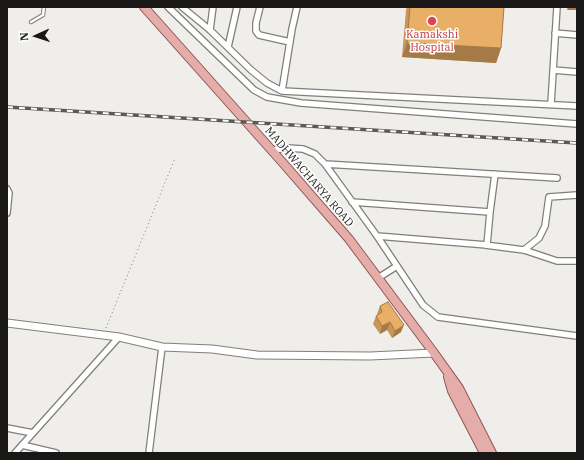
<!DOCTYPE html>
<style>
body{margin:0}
#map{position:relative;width:584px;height:460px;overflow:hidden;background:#f0eeeb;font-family:"IBM Plex Serif",serif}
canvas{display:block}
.frame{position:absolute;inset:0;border:8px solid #191817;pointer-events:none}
.north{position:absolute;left:16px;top:16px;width:40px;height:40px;-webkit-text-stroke:3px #fff;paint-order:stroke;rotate:267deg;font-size:11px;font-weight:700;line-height:16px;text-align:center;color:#191817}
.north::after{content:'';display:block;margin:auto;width:14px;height:18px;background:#191817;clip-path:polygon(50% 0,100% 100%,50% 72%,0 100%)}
</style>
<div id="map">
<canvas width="584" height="460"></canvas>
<div class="frame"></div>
<div class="north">N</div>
</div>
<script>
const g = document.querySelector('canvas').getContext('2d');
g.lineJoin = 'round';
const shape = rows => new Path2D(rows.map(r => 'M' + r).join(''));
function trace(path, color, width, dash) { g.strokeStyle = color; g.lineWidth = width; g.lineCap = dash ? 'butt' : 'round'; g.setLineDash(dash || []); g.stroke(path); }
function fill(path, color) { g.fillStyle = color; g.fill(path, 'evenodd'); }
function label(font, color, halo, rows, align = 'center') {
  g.font = font + ' "IBM Plex Serif",serif'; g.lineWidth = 3; g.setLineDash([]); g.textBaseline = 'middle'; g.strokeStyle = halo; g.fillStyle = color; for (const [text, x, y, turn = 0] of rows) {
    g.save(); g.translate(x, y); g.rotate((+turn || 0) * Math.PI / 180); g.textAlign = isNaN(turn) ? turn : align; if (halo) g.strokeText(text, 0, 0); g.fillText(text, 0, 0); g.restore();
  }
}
const path = shape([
 [106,328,175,158]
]);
const lane = shape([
 [31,22,43,15,44,7]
]);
const street = shape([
 [168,7,254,90,267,97,301,103,577,124],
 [182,7,210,30,251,70,267,83,282,91,577,106],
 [260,7,256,23,256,31,259,35,290,42],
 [210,30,213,7],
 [555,33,577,35],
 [228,47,237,7],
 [553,70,577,72],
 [282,91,292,29,297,7],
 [551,104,557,7],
 [272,150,288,148,303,149,315,154,325,164,377,236,423,305,438,317,577,336],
 [325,164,557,178],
 [7,189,9,193,7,213],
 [352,202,490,212],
 [377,236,487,245,490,212,495,174],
 [485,245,524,250,557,261,577,261],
 [524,250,539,238,545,226,549,197,577,195],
 [378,278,397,266],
 [7,428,33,433],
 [22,445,56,453],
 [15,453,119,337],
 [149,453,162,347]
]);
const secondary = shape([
 [7,323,119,337,162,347,212,349,257,355,370,356,434,353]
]);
const primary = shape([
 [144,7,283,163,349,239,434,353,459,388,492,453],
 [448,377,452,391,484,453]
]);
const rail = shape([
 [7,107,577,143]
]);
const wall = shape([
 [407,7,504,7,501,48,496,63,402,57,406,10],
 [380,306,401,332,392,338,387,330,380,334,373,324,376,316,378,315,377,314]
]);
const shadedWall = shape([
 [568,7,577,7,577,10,567,10],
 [407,43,501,48,496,63,402,57],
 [390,322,387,330,380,334,382,326],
 [404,325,401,332,392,338,395,331]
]);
const building = shape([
 [410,7,504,7,501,48,407,43,410,7],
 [388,302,404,325,395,331,390,322,382,326,376,316,382,312,380,306,388,302]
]);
const markers = [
 [432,21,5,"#e0444e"]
];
const healthNames = [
 ["Kamakshi",432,35],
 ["Hospital",432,48]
];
const streetNames = [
 ["MADHWACHARYA ROAD",309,177,49]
];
trace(lane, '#817f7d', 4.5);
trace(street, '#817f7d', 8);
trace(secondary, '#817f7d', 9);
trace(primary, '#925652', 10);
trace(path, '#7c7b79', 1, [1, 3]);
trace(lane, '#fff', 2.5);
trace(street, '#fff', 5.5);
trace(secondary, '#fff', 7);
trace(primary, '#e5adaa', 8);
trace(rail, '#5a5957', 3.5);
trace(rail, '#fff', 2, [6]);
fill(wall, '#c99658');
fill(shadedWall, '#a47a47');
fill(building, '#eaaf66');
trace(building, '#a47a47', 1);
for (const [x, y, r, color] of markers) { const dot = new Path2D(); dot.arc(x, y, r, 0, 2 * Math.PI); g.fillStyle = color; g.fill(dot); trace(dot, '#fff', 1.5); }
label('11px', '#be3a42', '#fff', healthNames);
label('11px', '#191817', '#fff', streetNames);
</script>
